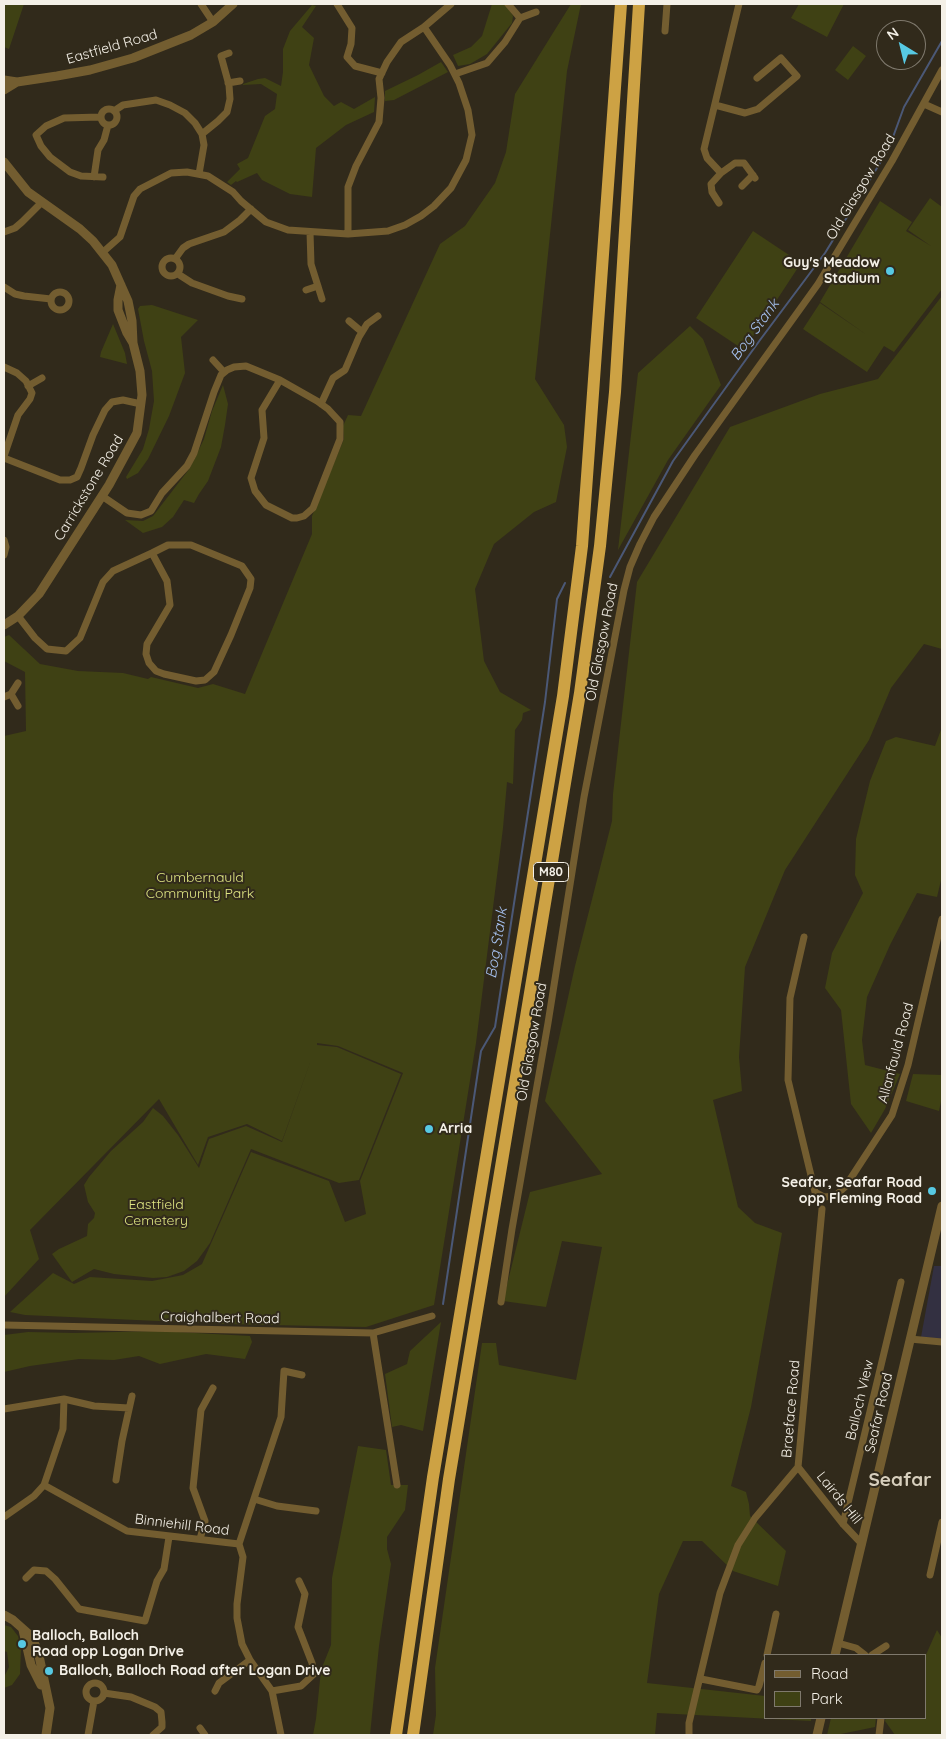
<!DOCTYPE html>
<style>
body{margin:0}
#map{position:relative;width:946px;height:1739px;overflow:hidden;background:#312a1b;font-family:Quicksand,sans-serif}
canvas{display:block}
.frame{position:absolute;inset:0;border:5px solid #f4f0e7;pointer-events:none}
.legend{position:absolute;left:764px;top:1654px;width:162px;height:65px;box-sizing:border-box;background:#312a1b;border:1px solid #7f796d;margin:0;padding:6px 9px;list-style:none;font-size:15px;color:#f4f0e7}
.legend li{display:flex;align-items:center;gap:10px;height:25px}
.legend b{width:25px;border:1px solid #7f796d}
.north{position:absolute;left:876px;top:20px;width:50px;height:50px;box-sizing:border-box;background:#312a1b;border:1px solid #7f796d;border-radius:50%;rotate:324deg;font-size:14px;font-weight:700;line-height:20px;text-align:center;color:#f4f0e7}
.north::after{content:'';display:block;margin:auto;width:18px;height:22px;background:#57c9e3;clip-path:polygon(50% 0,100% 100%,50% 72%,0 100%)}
</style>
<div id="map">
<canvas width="946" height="1739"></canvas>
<div class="frame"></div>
<ul class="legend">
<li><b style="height:6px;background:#735d30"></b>Road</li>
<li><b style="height:14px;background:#3f4114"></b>Park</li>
</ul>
<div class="north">N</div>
</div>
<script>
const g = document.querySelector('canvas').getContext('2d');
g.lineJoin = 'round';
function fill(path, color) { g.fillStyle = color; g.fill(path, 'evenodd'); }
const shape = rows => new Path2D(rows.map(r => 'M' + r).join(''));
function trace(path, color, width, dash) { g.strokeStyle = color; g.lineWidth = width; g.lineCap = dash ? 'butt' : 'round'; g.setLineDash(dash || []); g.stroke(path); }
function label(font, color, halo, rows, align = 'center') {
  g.font = font + ' Quicksand,sans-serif'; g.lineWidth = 4; g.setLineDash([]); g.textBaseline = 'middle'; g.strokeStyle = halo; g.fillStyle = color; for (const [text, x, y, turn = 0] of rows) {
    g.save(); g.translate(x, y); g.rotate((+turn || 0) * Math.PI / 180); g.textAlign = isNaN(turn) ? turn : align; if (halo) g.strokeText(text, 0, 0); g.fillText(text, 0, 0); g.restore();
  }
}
const commercial = shape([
 [934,1266,942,1266,942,1339,921,1337]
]);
const green = shape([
 [4,4,24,4,9,49,4,47],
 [492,4,506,4,513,16,512,23,487,54,470,64,458,66,453,55,471,47,482,36],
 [571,4,581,4,567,71,535,379,564,425,567,447,556,502,534,512,494,544,475,589,484,661,500,692,531,710,523,713,522,720,515,730,513,784,507,782,503,828,476,1043,434,1305,366,1327,225,1324,25,1315,10,1312,53,1273,74,1284,90,1277,152,1281,183,1275,202,1264,251,1152,329,1181,345,1222,366,1214,360,1181,403,1073,338,1046,317,1043,317,1045,337,1047,401,1074,359,1180,339,1183,251,1149,210,1243,197,1261,184,1271,167,1277,153,1278,114,1274,94,1269,72,1282,52,1254,59,1249,87,1236,88,1224,94,1218,95,1213,88,1202,84,1185,89,1177,111,1151,143,1122,153,1108,163,1116,178,1135,199,1168,209,1139,246,1126,282,1142,312,1057,282,1141,247,1124,208,1137,198,1165,159,1099,30,1230,39,1259,4,1297,4,736,26,731,25,672,4,661,4,637,9,635,40,664,78,671,123,673,148,679,151,677,198,688,213,684,245,694,312,534,312,516,344,439,343,426,348,415,361,416,440,244,465,226,495,183,506,152,515,94],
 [799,4,844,4,827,37,791,18],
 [312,5,316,6,302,27,314,38,309,65,324,96,334,106,341,102,354,109,375,97,374,112,346,125,316,148,312,197,290,194,262,180,257,173,237,182,236,181,231,185,227,182,240,169,237,164,248,158,265,116,275,109,277,94,261,84,243,85,243,84,258,79,265,78,281,86,283,72,283,49,290,31],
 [853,46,866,56,848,80,835,70],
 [441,62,448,72,394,100,385,101,385,91,418,75],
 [930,198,942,207,942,289,894,352,884,346,867,372,803,329,820,303,867,335,820,302,880,201,912,222,906,231,931,246,908,230],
 [753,231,801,263,744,350,696,318],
 [942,296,942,649,924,644,891,688,869,740,785,870,745,967,739,1057,742,1091,713,1100,738,1207,755,1223,782,1233,751,1407,731,1486,746,1492,749,1504,750,1516,786,1551,778,1586,733,1571,702,1541,683,1541,659,1594,647,1683,765,1696,765,1718,811,1718,811,1721,657,1713,655,1735,433,1735,436,1715,435,1668,482,1343,496,1343,499,1365,576,1380,602,1247,562,1241,546,1307,503,1301,530,1192,602,1174,545,1101,575,966,612,821,613,794,637,582,730,427,820,394,878,379],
 [152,305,198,320,181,337,185,373,169,416,148,459,138,473,127,479,126,477,143,449,149,429,154,401,152,371,144,341,138,309,140,306],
 [113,324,125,353,127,364,100,357,101,352],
 [690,326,703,339,721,385,668,460,618,550,638,373],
 [223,385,228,404,225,425,221,447,208,481,199,494,194,503,184,500,173,517,162,527,143,533,125,520,143,521,153,516,190,468,204,439,212,411],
 [942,727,942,876,937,897,917,893,890,945,867,997,862,1040,865,1065,900,1074,885,1109,871,1133,851,1104,841,1010,825,988,832,953,863,893,855,875,856,839,870,781,886,741,896,737,935,746],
 [913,1074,942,1075,942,1097,939,1111,906,1101],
 [441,1322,423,1431,401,1425,392,1427,385,1374,407,1364,410,1351],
 [159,1331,250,1336,252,1342,245,1359,206,1354,160,1364,139,1356,114,1360,79,1359,30,1366,4,1372,4,1335,28,1332,74,1333],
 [358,1446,386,1450,391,1485,408,1485,405,1510,387,1537,387,1549,391,1564,379,1646,370,1735,313,1735,316,1719,321,1670,331,1645,332,1578],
 [4,1625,11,1627,18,1636,21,1649,20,1674,12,1685,4,1688,4,1677,9,1667,7,1652,4,1651],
 [937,1630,942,1638,942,1735,895,1735,885,1721,886,1718,925,1718,925,1657],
 [831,1718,876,1718,875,1727,836,1735,827,1735]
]);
const stream = shape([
 [610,577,673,461,760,340,825,253,868,183,889,148,904,107,942,41],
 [443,1304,481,1051,495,1027,545,702,557,599,565,583]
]);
const minor = shape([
 [201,4,213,22],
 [337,4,352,28,351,44,347,57,355,66,382,73],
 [508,4,520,18],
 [665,31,667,4],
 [455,74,487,63,505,42,520,18,536,12],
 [228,83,240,81],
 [924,104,942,112],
 [715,105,745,113,758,109,797,76,781,58,757,78],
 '101 117a8 8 0 1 1 16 0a8 8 0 1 1-16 0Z',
 [114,111,123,105,156,100,170,105,185,113,195,123,202,134,204,145,199,174],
 [100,117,64,118,46,126,36,135,41,146,50,157,70,172,81,176,103,177],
 [202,134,218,121,227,112,230,99,229,85,221,56,229,53],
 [721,173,707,158,704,149,739,4],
 [94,177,98,150,104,140,108,125],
 [742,186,753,175],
 [719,203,712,192,711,184,721,173,735,163,744,163,755,178],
 [4,232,15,228,22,222,41,203],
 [310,232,311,264,322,299],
 [348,234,348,187,356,166,379,122,381,98,379,79,387,62,401,42,424,27,451,4],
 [102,253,120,237,134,196,140,189,171,173,187,172,208,176,233,192,241,201,266,222,288,230,348,234,388,231,405,225,421,216,434,206,451,188,466,160,472,135,468,110,459,83,450,65,424,27],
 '162 267a9 9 0 1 1 18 0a9 9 0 1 1-18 0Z',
 [175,259,183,248,189,244,224,232,240,220,251,209],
 [178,274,192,283,228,296,242,299],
 [4,287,15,294,24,296,51,299],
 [306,290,318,286],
 '51 301a9 9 0 1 1 18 0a9 9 0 1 1-18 0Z',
 [349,321,362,332],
 [213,360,224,372],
 [4,367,17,373,26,381,32,393,30,399,18,415,4,456],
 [28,386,42,378],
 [321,404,333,378,345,370,359,337,367,324,378,316],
 [4,458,60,480,70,480,77,477,81,468,93,435,105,410,112,402,123,400,141,404],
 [102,496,127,513,141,515,151,511,162,493,187,466,194,453,214,392,221,375,227,370,234,367,246,366,280,380,317,401,328,409,340,422,340,439,313,508,304,516,297,518,292,518,266,505,255,491,251,478,264,438,262,410,280,380],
 [4,540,6,547,4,555],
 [18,616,35,638,47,649,66,651,80,638,103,582,113,571,152,553,168,545,191,545,242,566,251,579,250,588,231,635,214,672,205,680,196,681,164,674,156,671,149,663,146,654,147,644,170,605,167,581,152,553],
 [11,694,18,706],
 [4,697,11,694,18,683],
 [804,937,790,998,788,1080,815,1192,824,1197,835,1196,845,1187,892,1115,908,1065,942,919],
 [501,1302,512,1229,548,1023,584,797,624,590,630,567,640,544,654,517,695,455,818,284,892,161,942,70],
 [4,1325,373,1333,432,1316],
 [373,1333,397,1485],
 [910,1339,942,1342],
 [4,1409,64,1399,94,1406,129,1408],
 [798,1467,843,1524,862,1544],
 [116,1480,122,1441,132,1396],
 [44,1485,127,1531,239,1544,243,1557,237,1604,237,1618,242,1644,250,1660,272,1691,281,1735],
 [254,1499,277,1506,316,1511],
 [4,1517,34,1496,44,1485,63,1429,64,1399],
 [843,1524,901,1282],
 [200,1539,205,1521,193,1488,201,1410,213,1388],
 [239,1544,281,1417,284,1371,302,1375],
 [930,1575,942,1522],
 [26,1578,34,1570,46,1571,55,1579,79,1609,145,1621,157,1581,164,1569,169,1537],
 [838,1643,856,1648,865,1655],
 [767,1655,776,1614],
 [872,1655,886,1646],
 [701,1679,757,1690,759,1686,765,1663],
 '86 1692a9 9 0 1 1 18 0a9 9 0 1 1-18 0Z',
 [215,1691,219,1683,250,1660],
 [272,1691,301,1686,314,1674,312,1663,298,1627,305,1594,299,1581],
 [104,1693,131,1697,155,1707,161,1712,162,1722,162,1727,153,1735],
 [200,1728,205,1735],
 [88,1735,94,1701],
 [689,1735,689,1723,720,1593,738,1545,755,1518,798,1467,822,1209],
 [879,1735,881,1718]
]);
const tertiary = shape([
 [4,80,17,82,57,76,90,70,133,58,191,35,213,22,233,4],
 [4,90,17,82],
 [4,162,28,192,80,229,93,241,112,265,128,301,132,321,133,343,140,371,142,395,137,433,109,485,39,594,18,616,4,625],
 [121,285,118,300,118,310,127,333,133,343],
 [4,1615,13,1620,31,1636,38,1651,50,1708,46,1735],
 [23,1630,31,1665,41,1685],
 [835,1655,942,1206],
 [817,1735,821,1718]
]);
const motorway = shape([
 [396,1735,433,1477,563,696,582,546,621,4],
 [413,1735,449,1479,580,693,600,546,615,392,639,4]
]);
const markers = [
 [890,271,5,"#57c9e3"],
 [429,1129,5,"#57c9e3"],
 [932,1191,5,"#57c9e3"],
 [22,1644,5,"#57c9e3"],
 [49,1671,5,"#57c9e3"]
];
const shields = [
 [551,872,35]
];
const shieldNames = [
 ["M80",551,872]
];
const streetNames = [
 ["Eastfield Road",112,47,-16],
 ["Old Glasgow Road",861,187,-59],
 ["Carrickstone Road",89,488,-59],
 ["Old Glasgow Road",602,642,-79],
 ["Old Glasgow Road",532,1042,-80],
 ["Allanfauld Road",896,1053,-75],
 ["Craighalbert Road",220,1318,1],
 ["Balloch View",860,1400,-77],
 ["Braeface Road",791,1409,-85],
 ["Seafar Road",879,1413,-77],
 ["Lairds Hill",839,1498,51],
 ["Binniehill Road",182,1525,7]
];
const poiNames = [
 ["Guy's Meadow",880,263,"right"],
 ["Stadium",880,279,"right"],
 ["Arria",439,1129],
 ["Seafar, Seafar Road",922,1183,"right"],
 ["opp Fleming Road",922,1199,"right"],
 ["Balloch, Balloch",32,1636],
 ["Road opp Logan Drive",32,1652],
 ["Balloch, Balloch Road after Logan Drive",59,1671]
];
const parkNames = [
 ["Cumbernauld",200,878],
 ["Community Park",200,894],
 ["Eastfield",156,1205],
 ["Cemetery",156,1221]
];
const waterNames = [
 ["Bog Stank",755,330,-54],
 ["Bog Stank",497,943,-81]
];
const districtNames = [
 ["Seafar",900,1480]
];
fill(commercial, '#333041');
fill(green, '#3f4114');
trace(stream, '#4b5876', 2);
trace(minor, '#735d30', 7);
trace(tertiary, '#735d30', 9);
trace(motorway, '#cda244', 12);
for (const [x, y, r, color] of markers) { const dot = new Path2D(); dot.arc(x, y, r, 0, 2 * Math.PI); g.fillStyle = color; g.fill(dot); trace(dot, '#312a1b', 2); }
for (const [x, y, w] of shields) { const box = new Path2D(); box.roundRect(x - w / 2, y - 9.5, w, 19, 4); g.fillStyle = '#312a1b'; g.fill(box); trace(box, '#f4f0e7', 1); }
label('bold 12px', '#f4f0e7', null, shieldNames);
label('14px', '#f4f0e7', '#312a1b', streetNames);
label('bold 14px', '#f4f0e7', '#312a1b', poiNames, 'left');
label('14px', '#dee482', '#312a1b', parkNames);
label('italic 15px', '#a6c1f0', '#312a1b', waterNames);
label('bold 19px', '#d7cfbd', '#312a1b', districtNames);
</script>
